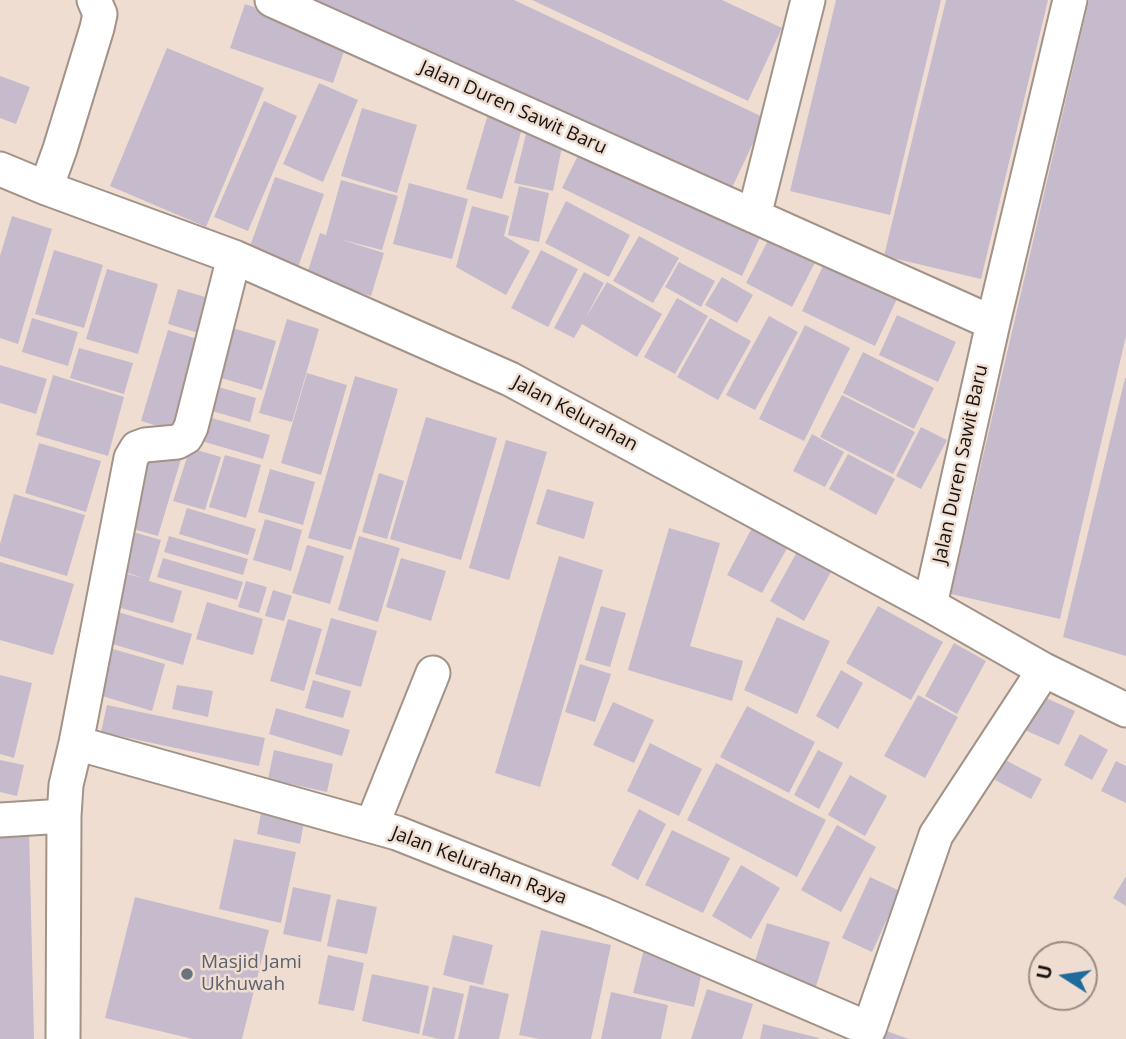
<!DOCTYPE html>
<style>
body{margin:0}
#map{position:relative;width:1126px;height:1039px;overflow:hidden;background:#efddd1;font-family:"Open Sans",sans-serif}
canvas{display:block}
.north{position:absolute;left:1028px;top:941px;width:70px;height:70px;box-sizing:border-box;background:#efddd1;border:2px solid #998c83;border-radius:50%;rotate:282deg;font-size:19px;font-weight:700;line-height:28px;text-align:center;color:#19130f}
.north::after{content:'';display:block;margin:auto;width:24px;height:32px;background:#1f6b9e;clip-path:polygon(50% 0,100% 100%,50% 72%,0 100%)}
</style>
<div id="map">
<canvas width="1126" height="1039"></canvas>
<div class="north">U</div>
</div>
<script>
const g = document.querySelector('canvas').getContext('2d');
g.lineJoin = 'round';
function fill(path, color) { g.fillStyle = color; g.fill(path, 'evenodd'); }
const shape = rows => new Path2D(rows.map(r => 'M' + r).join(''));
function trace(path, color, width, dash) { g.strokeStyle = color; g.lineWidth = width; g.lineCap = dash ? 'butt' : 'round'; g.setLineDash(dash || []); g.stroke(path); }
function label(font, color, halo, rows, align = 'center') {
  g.font = font + ' "Open Sans",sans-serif'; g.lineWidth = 5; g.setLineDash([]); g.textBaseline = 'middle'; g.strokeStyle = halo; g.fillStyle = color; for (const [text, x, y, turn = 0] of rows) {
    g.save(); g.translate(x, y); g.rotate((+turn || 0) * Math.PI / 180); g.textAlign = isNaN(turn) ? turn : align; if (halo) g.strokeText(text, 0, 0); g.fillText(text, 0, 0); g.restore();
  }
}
const building = shape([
 [313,0,514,0,765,118,728,196],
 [532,0,722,0,782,28,748,101],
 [836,0,941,0,890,215,790,191],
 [946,0,1048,0,981,279,884,256],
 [1089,0,1126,0,1126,336,1060,619,951,594],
 [245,4,348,40,333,83,230,48],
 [167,48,264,88,206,227,110,186],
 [0,76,30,87,16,124,0,118],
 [319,83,358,100,323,182,283,164],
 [264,101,297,116,248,231,214,217],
 [362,108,417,125,397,193,341,176],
 [488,114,523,125,502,199,466,189],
 [526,134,563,142,553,191,514,183],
 [584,143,763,231,742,276,562,188],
 [275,177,324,194,298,267,249,249],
 [341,180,398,196,382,250,339,239,384,253,371,296,306,277,320,233,326,235],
 [409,183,468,199,452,259,393,244],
 [519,186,549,193,539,242,508,235],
 [566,201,630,235,609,277,545,243],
 [472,206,509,216,504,236,530,251,506,295,456,267],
 [12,216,52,229,18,344,0,338,0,256],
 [775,227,821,251,792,307,746,283],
 [639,236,679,258,653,303,613,281],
 [54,250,103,265,84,328,35,314],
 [541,250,578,269,548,327,511,308],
 [830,251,903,286,875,346,802,311],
 [679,262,715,281,701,307,665,287],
 [107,269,158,284,138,354,86,339],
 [584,272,604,283,585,319,607,282,662,314,637,357,582,324,574,338,554,328],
 [722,277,753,295,737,323,705,305],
 [178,289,212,299,202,334,168,324],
 [677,298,708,316,675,374,644,357],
 [897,315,956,342,938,382,879,355],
 [769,316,798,332,755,410,726,395],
 [32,318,78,332,68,366,22,352],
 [710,318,751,341,718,400,677,377],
 [287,319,319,329,292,422,259,413],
 [805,325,850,348,804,441,759,419],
 [226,326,276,341,262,390,211,375],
 [168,330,201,340,175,431,141,421],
 [79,348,133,363,124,394,70,378],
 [863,352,934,388,914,429,843,393],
 [0,365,47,379,36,414,0,403],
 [307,373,347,385,321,475,281,463],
 [53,375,124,397,108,456,36,435],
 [355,376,398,389,351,550,308,538],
 [1125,378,1126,378,1126,656,1063,637],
 [205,383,256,398,250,422,198,407],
 [842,395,915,432,893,474,820,437],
 [198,414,270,435,263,459,191,438],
 [426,417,497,438,461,560,390,539],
 [921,427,947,440,921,489,896,476],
 [812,434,844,452,825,487,793,471],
 [506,440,547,452,509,580,469,568],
 [39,443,101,461,86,512,25,493],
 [145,448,181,459,158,536,122,526],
 [190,448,221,457,205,510,173,501],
 [848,454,895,479,876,515,829,489],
 [225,455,261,465,246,518,209,507],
 [270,469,315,482,303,525,258,512],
 [379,473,404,481,387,539,362,532],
 [547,489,594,502,584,539,536,524],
 [14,494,85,515,67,576,0,556,0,544],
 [187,508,256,529,248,555,179,534],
 [265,519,302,530,291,571,253,560],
 [754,524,790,543,762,593,727,575],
 [669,528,720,543,690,646,743,661,732,701,628,670],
 [123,529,161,540,149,581,182,591,173,623,114,606,124,573,146,579,113,568],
 [169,536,248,559,243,575,164,552],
 [359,536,400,548,378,622,338,610],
 [307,545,344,556,330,604,292,593],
 [798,550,832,570,804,621,770,601],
 [559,556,603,570,540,787,495,773],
 [163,558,243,582,237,600,157,577],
 [401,558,446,571,431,621,386,607],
 [0,562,74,584,53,655,0,640],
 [246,581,267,587,259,613,238,607],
 [273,590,292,596,284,621,265,616],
 [207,602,263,619,253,655,196,639],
 [601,606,626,613,610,667,585,660],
 [878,606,943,642,911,700,846,663],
 [108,609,192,634,183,665,99,640],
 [777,617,830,641,797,714,744,690],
 [331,618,377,631,361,687,315,674],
 [288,619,322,629,304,691,270,681],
 [954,643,986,661,957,714,925,696],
 [106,647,165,664,152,711,92,693],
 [580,664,611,674,595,722,565,712],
 [841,670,863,683,838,729,816,716],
 [0,675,32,683,14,758,0,754],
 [313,680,351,691,343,718,305,708],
 [177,685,213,691,208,717,172,709],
 [1035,693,1075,711,1059,745,1020,728],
 [918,695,958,717,925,778,884,756],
 [613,702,654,720,634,763,593,745],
 [107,705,265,738,259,766,101,732],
 [747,706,815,742,789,793,720,757],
 [276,708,350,730,342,756,269,734],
 [1080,734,1108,750,1092,780,1064,765],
 [650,743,702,769,679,816,627,791],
 [274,750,333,764,327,792,268,779],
 [818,750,843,763,819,809,794,795],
 [0,760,24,765,17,796,0,792],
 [1005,760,1042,779,1031,799,995,780],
 [1116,761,1126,766,1126,803,1101,791],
 [716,763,826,820,797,877,687,820],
 [850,775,887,796,865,836,828,815],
 [263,802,306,811,300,844,257,834],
 [639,809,666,824,638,880,611,865],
 [837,825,876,847,841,912,801,890],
 [0,828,29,828,34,1039,0,1039],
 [672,830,730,858,703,913,645,885],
 [234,839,296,852,281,923,219,909],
 [741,865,780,888,751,939,712,916],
 [1126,876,1126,906,1113,898],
 [870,877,900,891,872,952,842,938],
 [293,887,331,895,321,942,283,934],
 [135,897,269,930,242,1039,193,1039,105,1018],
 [337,899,377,907,367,954,327,946],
 [767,923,830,942,813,996,750,977],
 [541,930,611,945,591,1039,540,1039,519,1035],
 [453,935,493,945,483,985,443,975],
 [644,949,704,963,694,1007,633,993],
 [328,955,364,963,354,1011,318,1004],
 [372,974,429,986,419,1034,362,1021],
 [470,985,509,994,499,1039,458,1039],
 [433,987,464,994,454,1039,439,1039,422,1035],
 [707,989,753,1004,742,1039,691,1039],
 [611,992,668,1005,661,1039,601,1039],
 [763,1024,819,1038,818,1039,760,1039],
 [878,1028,909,1039,874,1039]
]);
const minor = shape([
 [272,0,993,323],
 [0,169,46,188,234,257,510,379,930,605,1044,670,1126,710],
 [46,188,60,149,97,28,100,14,94,0],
 [754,216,808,0],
 [930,605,993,323,1070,0],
 [76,743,397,833,599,913,869,1029,936,835,1044,670],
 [0,820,64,816],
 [372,825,433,673],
 [63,1039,64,816,66,785,76,743,131,458,137,448,145,445,177,442,186,437,191,427,234,257]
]);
const markers = [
 [187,974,7,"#6b7280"]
];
const streetNames = [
 ["Jalan Duren Sawit Baru",513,108,24],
 ["Jalan Kelurahan",575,414,28],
 ["Jalan Duren Sawit Baru",961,464,-78],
 ["Jalan Kelurahan Raya",479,866,21]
];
const worshipNames = [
 ["Masjid Jami",201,963],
 ["Ukhuwah",201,985]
];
fill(building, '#c6bbcc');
trace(minor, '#a39287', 37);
trace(minor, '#fff', 33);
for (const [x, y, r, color] of markers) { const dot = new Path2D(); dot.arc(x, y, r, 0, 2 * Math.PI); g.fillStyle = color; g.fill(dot); trace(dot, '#efddd1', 2.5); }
label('19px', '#19130f', '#efddd1', streetNames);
label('19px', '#5b616d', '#efddd1', worshipNames, 'left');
</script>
